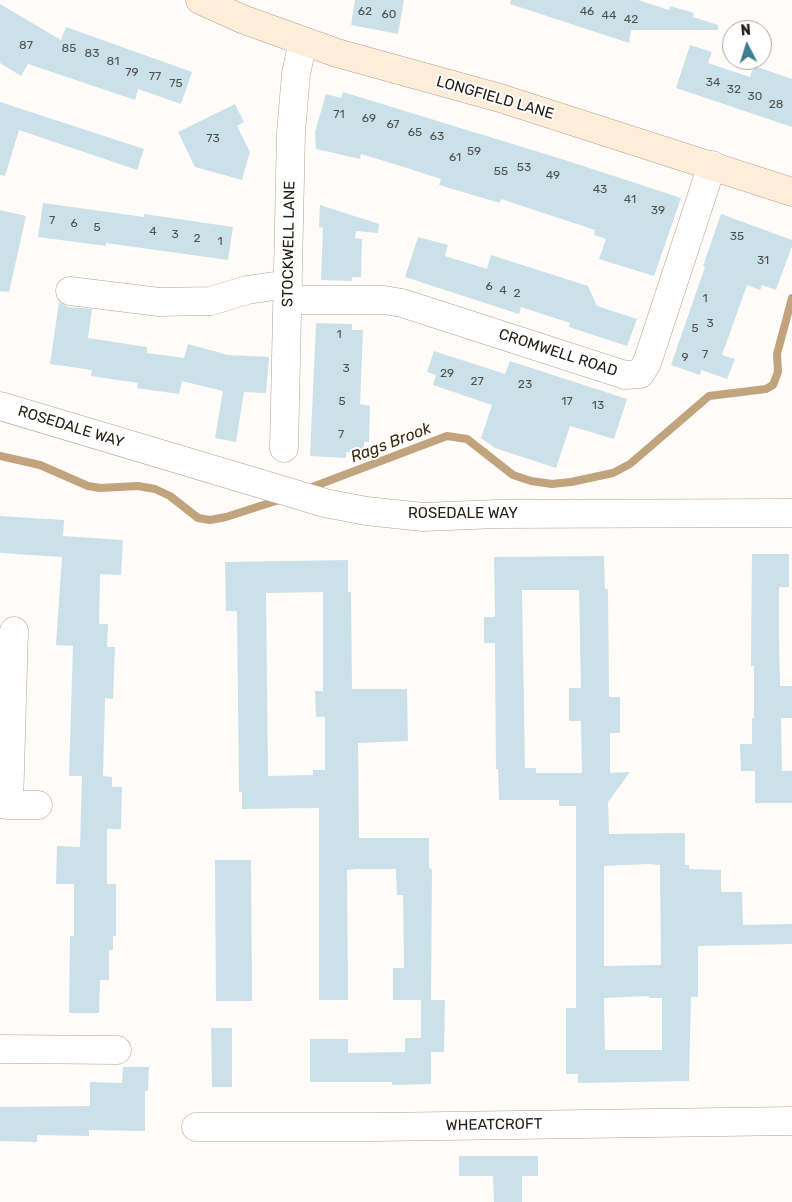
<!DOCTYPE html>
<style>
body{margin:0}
#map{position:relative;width:792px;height:1202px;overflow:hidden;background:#fefbf8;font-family:Rubik,sans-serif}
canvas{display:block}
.north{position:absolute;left:722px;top:20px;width:50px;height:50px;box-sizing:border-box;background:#fff;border:1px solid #a8a6a3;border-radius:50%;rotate:355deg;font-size:14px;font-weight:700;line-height:20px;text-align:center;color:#25201a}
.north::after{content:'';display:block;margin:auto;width:18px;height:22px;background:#3d7c91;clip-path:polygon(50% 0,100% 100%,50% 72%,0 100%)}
</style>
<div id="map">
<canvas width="792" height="1202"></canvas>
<div class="north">N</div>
</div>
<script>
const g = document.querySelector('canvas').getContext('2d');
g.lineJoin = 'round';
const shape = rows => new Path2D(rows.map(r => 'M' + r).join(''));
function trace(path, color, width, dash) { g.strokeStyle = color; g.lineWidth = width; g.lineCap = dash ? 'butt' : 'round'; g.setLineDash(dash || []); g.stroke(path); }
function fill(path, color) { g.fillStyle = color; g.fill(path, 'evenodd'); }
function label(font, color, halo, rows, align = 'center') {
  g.font = font + ' Rubik,sans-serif'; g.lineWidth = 4; g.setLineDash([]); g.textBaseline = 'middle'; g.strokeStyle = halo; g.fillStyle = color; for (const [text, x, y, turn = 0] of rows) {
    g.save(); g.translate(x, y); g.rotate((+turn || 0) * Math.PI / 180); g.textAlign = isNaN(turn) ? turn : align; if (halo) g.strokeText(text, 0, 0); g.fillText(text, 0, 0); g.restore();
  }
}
const stream = shape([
 [0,456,40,465,88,486,100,488,138,486,155,489,170,496,198,518,210,520,226,517,282,499],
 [307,489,447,436,467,439,513,475,531,481,552,484,571,482,613,473,630,464,709,396,766,389,773,385,778,372,777,354,792,298]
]);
const building = shape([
 [355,0,404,0,398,34,351,25],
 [511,0,638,0,669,10,670,6,694,13,693,17,718,25,718,30,631,30,629,43,510,4],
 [0,4,61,40,66,27,192,72,181,104,138,89,135,100,28,64,21,76,0,63],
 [690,45,712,52,708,63,750,77,754,66,792,79,792,127,676,88],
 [343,92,568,161,681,198,654,276,599,259,606,239,594,235,595,230,501,199,500,203,439,185,441,179,394,164,361,154,360,159,316,149,315,132,326,94,341,98],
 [0,102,144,149,137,170,19,130,5,176,0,175],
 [235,104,244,122,237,126,250,152,242,180,195,167,178,132],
 [43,203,144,217,144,214,233,227,228,260,106,243,106,246,38,237],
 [320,205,379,224,378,233,356,231,355,238,362,239,361,277,352,277,352,281,321,280,323,228,319,227],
 [0,210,26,216,9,292,0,291],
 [721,214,792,240,792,246,776,290,762,285,760,290,747,285,722,355,735,359,727,379,701,370,700,375,671,365,705,267,703,266],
 [418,237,448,245,445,256,487,269,491,255,588,286,597,306,637,319,627,346,569,327,570,323,521,307,519,314,405,277],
 [59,302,68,307,92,309,88,338,147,347,147,353,184,358,188,344,228,355,269,357,266,393,244,392,236,442,215,438,223,391,182,381,179,394,137,388,138,383,91,376,92,370,50,364],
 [316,323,352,324,352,330,363,330,360,404,370,406,369,442,364,442,364,453,346,452,346,458,310,456],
 [434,351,505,374,510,361,627,399,614,439,570,426,556,468,495,448,481,438,492,405,433,385,436,375,427,372],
 [0,516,64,520,63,536,123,540,121,575,100,574,99,624,108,624,107,647,115,647,113,699,105,698,103,776,112,777,112,787,122,787,121,829,107,829,107,884,116,884,116,936,113,936,113,950,109,950,109,980,100,980,99,1013,69,1013,70,936,74,936,74,884,56,884,57,846,80,847,82,776,69,776,73,646,56,645,62,557,0,553],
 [752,554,789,554,789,587,779,587,779,639,780,686,792,686,792,718,781,718,782,771,792,771,792,803,755,803,755,771,741,771,740,744,752,744,752,718,754,718,754,666,751,666],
 [604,556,605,589,608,589,609,697,620,697,620,733,610,733,610,773,630,772,608,802,609,834,685,833,685,865,689,865,689,869,721,870,721,892,742,892,743,925,792,924,792,944,698,946,698,997,691,997,689,1081,578,1083,578,1074,566,1074,566,1008,576,1008,576,806,559,806,559,800,499,800,498,769,496,769,495,643,484,643,484,617,495,617,494,557],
 [522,590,579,590,581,688,569,688,569,721,581,721,582,773,536,773,536,768,525,768],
 [648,864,660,865,661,965,604,966,604,866],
 [649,996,649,998,662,998,662,1050,605,1050,604,998],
 [348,560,348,592,351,592,352,689,407,689,408,741,358,743,359,838,429,838,429,868,432,869,431,1000,393,1000,393,968,404,968,403,895,397,895,396,869,357,869,347,870,348,1000,319,1000,319,808,242,809,242,792,239,792,237,611,226,611,225,562],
 [323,592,323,691,315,691,316,717,325,717,325,770,313,770,313,775,268,776,266,593],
 [215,860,251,860,252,1001,216,1001],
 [421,1000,445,1000,444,1052,431,1052,431,1084,392,1085,392,1082,310,1082,310,1039,348,1039,348,1053,405,1052,405,1038,421,1038],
 [211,1028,232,1028,232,1087,212,1087],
 [123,1067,149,1067,148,1091,145,1091,145,1131,89,1130,89,1136,37,1135,37,1142,0,1141,0,1107,90,1106,90,1082,122,1083],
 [459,1156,538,1156,538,1176,522,1176,522,1202,494,1202,493,1176,459,1176]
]);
const street = shape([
 [70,291,159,302,211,301,247,290,288,284],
 [288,300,384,300,402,303,625,375,640,374,647,363,712,165],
 [0,406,325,503,366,511,423,517,497,514,792,513],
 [284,448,291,133,296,74,303,41],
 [0,804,9,805,14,631],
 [9,805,38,805],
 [0,1049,117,1050],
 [196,1127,377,1127,792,1121]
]);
const secondary = shape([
 [200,0,242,19,337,53,500,98,792,192]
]);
const numberNames = [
 ["62",365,12],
 ["46",587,12],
 ["60",389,15],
 ["44",609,16],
 ["42",631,20],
 ["87",26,46],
 ["85",69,49],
 ["83",92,54],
 ["81",113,62],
 ["79",132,73],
 ["77",155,77],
 ["34",713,83],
 ["75",176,84],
 ["32",734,90],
 ["30",755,97],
 ["28",776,105],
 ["71",339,115],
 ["69",369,119],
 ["67",393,125],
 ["65",415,133],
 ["63",437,137],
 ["73",213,139],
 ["59",474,152],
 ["61",455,158],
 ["53",524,168],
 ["55",501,172],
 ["49",553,176],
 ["43",600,190],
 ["41",630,200],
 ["39",658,211],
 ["7",52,221],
 ["6",74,224],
 ["5",97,228],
 ["4",153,232],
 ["3",175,235],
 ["35",737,237],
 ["2",197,239],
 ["1",220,242],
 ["31",763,261],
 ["6",489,287],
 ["4",503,291],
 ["2",517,294],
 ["1",705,299],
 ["3",710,324],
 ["5",695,329],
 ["1",339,335],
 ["7",705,355],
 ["9",685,358],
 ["3",346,369],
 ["29",447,374],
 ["27",477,382],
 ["23",525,385],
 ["5",342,402],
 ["17",567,402],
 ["13",598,406],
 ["7",341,435]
];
const streetNames = [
 ["LONGFIELD LANE",495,98,16],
 ["STOCKWELL LANE",289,244,-89],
 ["CROMWELL ROAD",558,353,18],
 ["ROSEDALE WAY",71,427,17],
 ["ROSEDALE WAY",463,514],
 ["WHEATCROFT",494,1125,-1]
];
const waterNames = [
 ["Rags Brook",391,443,-21]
];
trace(stream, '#c1a37e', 8);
fill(building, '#cbe1e9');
trace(street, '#aea292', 29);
trace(secondary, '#aea292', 29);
trace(street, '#fff', 28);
trace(secondary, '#fdedd9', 28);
label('12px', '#4e504e', null, numberNames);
label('15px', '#25201a', '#fff', streetNames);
label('italic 16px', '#402a0b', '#fff', waterNames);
</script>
